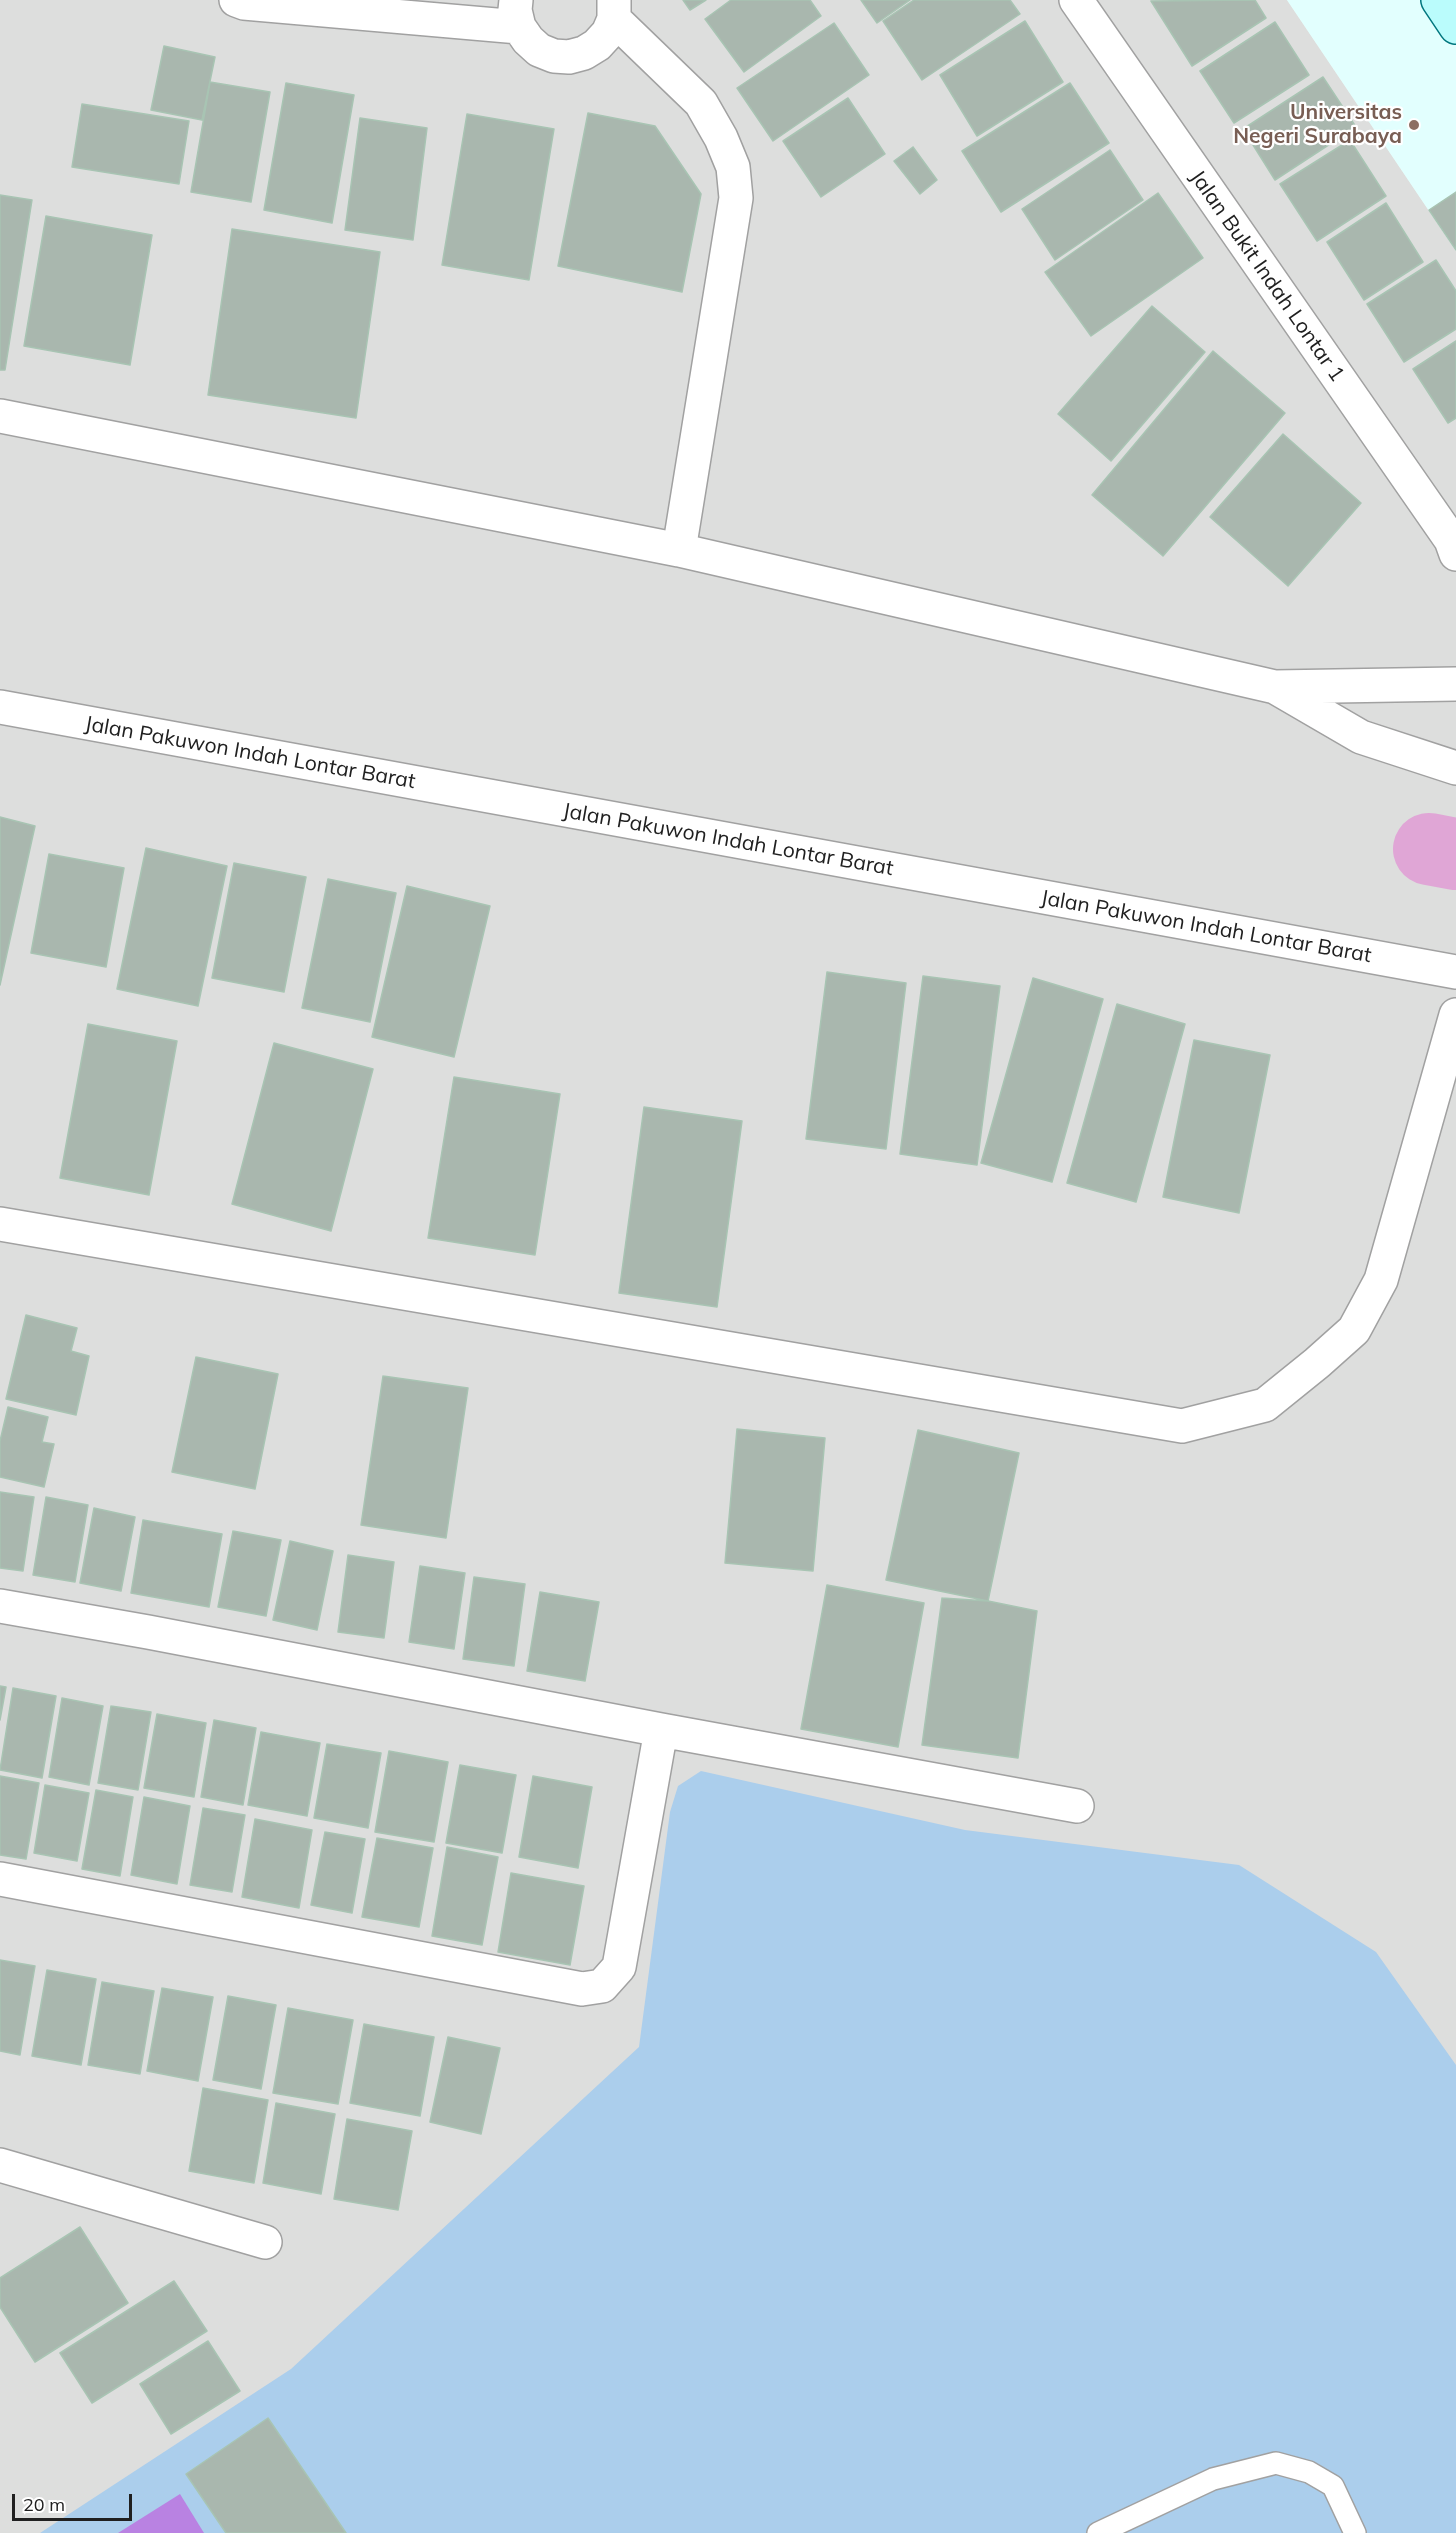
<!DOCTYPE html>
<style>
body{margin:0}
#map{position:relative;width:1456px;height:2533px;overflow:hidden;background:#e7f1ed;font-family:Mulish,sans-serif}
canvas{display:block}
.scale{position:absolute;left:12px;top:2494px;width:120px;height:27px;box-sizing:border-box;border:3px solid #202020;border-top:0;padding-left:8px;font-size:18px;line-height:21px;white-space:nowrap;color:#202020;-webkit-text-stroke:4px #fff;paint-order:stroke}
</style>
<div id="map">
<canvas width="1456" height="2533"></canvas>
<div class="scale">20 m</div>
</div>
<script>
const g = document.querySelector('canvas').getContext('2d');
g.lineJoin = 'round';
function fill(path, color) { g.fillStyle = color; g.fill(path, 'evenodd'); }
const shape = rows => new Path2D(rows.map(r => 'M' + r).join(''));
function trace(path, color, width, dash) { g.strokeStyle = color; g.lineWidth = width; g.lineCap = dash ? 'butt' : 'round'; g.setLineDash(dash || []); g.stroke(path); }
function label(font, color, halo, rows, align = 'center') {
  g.font = font + ' Mulish,sans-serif'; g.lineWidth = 4.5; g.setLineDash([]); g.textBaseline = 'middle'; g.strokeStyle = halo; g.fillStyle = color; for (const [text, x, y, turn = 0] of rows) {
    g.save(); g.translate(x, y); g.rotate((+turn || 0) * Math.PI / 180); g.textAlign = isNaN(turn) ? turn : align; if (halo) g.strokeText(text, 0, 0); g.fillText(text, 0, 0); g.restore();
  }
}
const residential = shape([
 [0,0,1287,0,1456,251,1456,2533,0,2533]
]);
const education = shape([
 [1287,0,1456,0,1456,251]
]);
const grass = shape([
 [701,1771,965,1830,1239,1865,1376,1952,1456,2065,1456,2533,40,2533,291,2369,639,2047,670,1812,678,1786]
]);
const pitch = shape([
 [180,2494,204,2533,118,2533]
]);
const river = shape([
 [1429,849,1456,854]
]);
const building = shape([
 [683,0,706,0,690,10,683,0],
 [731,0,810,0,821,16,744,72,705,19,731,0],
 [861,0,910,0,877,23,861,0],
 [914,0,1010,0,1020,14,922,80,883,21,914,0],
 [1255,0,1266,18,1192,66,1151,1,1255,0],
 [1025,21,1063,82,977,136,940,75,1025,21],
 [1275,22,1309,75,1234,123,1200,71,1275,22],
 [834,23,869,75,773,141,737,88,834,23],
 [164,46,215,57,202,120,151,110,164,46],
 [1323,77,1356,127,1275,180,1243,129,1323,77],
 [210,82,270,92,251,202,191,192,210,82],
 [286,83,354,95,332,223,264,210,286,83],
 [1070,83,1109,143,1001,212,962,151,1070,83],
 [848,98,885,154,821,197,783,141,848,98],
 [82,104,189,121,179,184,72,167,82,104],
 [588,113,655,126,701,194,682,292,558,266,588,113],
 [467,114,554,129,529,280,442,265,467,114],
 [360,118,427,128,413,240,345,230,360,118],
 [1350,140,1386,196,1317,241,1280,184,1350,140],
 [913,147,937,180,920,194,894,161,913,147],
 [1110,150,1143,200,1055,260,1022,209,1110,150],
 [1456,192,1456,250,1429,210,1456,192],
 [1158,193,1203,258,1091,336,1045,272,1158,193],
 [0,195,32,200,5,370,0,370,0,195],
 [1386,203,1423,262,1364,300,1327,242,1386,203],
 [46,216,152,235,130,365,24,346,46,216],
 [232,229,380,252,356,418,208,395,232,229],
 [1436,260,1456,291,1456,329,1404,362,1367,304,1436,260],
 [1152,306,1205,352,1111,461,1058,414,1152,306],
 [1456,341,1456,418,1448,423,1413,369,1456,341],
 [1213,351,1285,413,1163,556,1092,495,1213,351],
 [1283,434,1361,503,1288,586,1210,517,1283,434],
 [0,817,35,826,0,985,0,817],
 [146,848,227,866,198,1006,117,989,146,848],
 [49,854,124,868,106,967,31,953,49,854],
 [234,863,306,877,284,992,212,978,234,863],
 [328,879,396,893,370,1022,302,1008,328,879],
 [407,886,490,906,454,1057,372,1037,407,886],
 [827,972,906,983,886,1149,806,1139,827,972],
 [923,976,1000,986,977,1165,900,1154,923,976],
 [1033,978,1103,999,1052,1182,981,1163,1033,978],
 [1117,1004,1185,1024,1136,1202,1067,1183,1117,1004],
 [88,1024,177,1041,149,1195,60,1178,88,1024],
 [1194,1040,1270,1055,1239,1213,1163,1197,1194,1040],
 [274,1043,373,1069,331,1231,232,1204,274,1043],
 [454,1077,560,1094,535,1255,428,1238,454,1077],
 [644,1107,742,1121,717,1307,619,1293,644,1107],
 [26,1315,77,1328,71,1351,89,1356,76,1415,6,1399,26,1315],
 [196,1357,278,1374,255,1489,172,1472,196,1357],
 [383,1376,468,1388,446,1538,361,1525,383,1376],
 [8,1407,48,1417,42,1442,54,1444,44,1487,0,1477,0,1441,8,1407],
 [737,1429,825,1438,813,1571,725,1563,737,1429],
 [918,1430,1019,1453,988,1601,886,1580,918,1430],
 [0,1492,34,1497,23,1571,0,1568,0,1492],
 [46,1497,88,1505,75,1582,33,1575,46,1497],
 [94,1508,135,1517,121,1591,80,1583,94,1508],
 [143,1520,222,1534,209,1607,131,1593,143,1520],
 [233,1531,281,1540,266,1616,218,1607,233,1531],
 [290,1541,333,1551,317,1630,273,1620,290,1541],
 [348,1555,394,1562,384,1638,338,1632,348,1555],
 [420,1566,465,1573,454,1649,409,1642,420,1566],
 [474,1577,525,1584,514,1666,463,1659,474,1577],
 [827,1585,924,1603,898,1747,801,1729,827,1585],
 [540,1592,599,1602,585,1681,527,1671,540,1592],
 [942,1598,988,1601,1037,1611,1018,1758,922,1745,942,1598],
 [0,1686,6,1687,0,1720,0,1686],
 [13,1688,56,1696,42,1778,0,1770,13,1688],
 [62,1698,103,1706,89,1785,49,1777,62,1698],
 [111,1706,151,1712,138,1790,98,1783,111,1706],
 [157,1714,206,1723,194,1797,144,1788,157,1714],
 [214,1720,256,1728,243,1805,201,1797,214,1720],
 [261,1732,320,1743,307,1816,248,1805,261,1732],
 [327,1744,381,1753,368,1828,314,1818,327,1744],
 [389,1751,448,1762,434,1842,375,1832,389,1751],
 [460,1765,516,1775,502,1853,446,1843,460,1765],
 [0,1776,39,1783,26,1859,0,1855,0,1776],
 [533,1776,592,1787,578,1868,519,1857,533,1776],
 [45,1785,89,1793,77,1861,34,1853,45,1785],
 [96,1790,133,1797,120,1876,82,1869,96,1790],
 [144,1797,190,1806,177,1884,131,1875,144,1797],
 [203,1808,245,1815,232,1892,190,1885,203,1808],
 [255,1819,312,1830,299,1908,242,1897,255,1819],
 [325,1832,365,1839,352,1913,311,1905,325,1832],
 [377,1838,433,1848,419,1927,362,1917,377,1838],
 [447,1847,498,1857,482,1945,432,1936,447,1847],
 [511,1873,584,1886,570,1965,498,1952,511,1873],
 [0,1960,35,1966,20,2055,0,2051,0,1960],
 [47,1970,96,1979,81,2065,32,2056,47,1970],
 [102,1982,154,1991,140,2074,88,2065,102,1982],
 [162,1988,213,1997,198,2081,147,2071,162,1988],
 [228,1996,276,2005,261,2089,213,2080,228,1996],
 [288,2008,353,2020,338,2104,273,2093,288,2008],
 [364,2024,434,2037,420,2116,350,2103,364,2024],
 [448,2037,500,2048,481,2134,430,2122,448,2037],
 [203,2088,268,2100,254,2183,189,2171,203,2088],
 [276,2103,335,2114,321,2194,263,2183,276,2103],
 [347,2119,412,2131,398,2210,334,2199,347,2119],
 [80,2227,128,2303,35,2362,0,2307,0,2278,80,2227],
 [174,2281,207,2331,92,2403,60,2353,174,2281],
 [208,2341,240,2391,171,2434,140,2384,208,2341],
 [268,2418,346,2533,226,2533,186,2474,268,2418]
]);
const service = shape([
 [1098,2533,1213,2479,1276,2463,1309,2472,1333,2486,1355,2533]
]);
const minor = shape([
 [236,0,244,3,519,27],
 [516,0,515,10,519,27,528,40,539,50,554,56,569,57,584,53,597,45,608,33,614,19,614,0],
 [1076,0,1451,540,1456,554],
 [614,19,701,103,721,138,733,167,736,198,679,550],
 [0,416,679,550,1275,687,1456,684],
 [1275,687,1361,737,1456,768],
 [0,707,1456,972],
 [0,1224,1182,1426,1265,1405,1317,1363,1354,1330,1381,1280,1456,1015],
 [0,1606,148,1632,661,1730,1077,1806],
 [0,1879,582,1989,602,1986,619,1967,661,1730],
 [0,2165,265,2242]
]);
const secondary = shape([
 [1438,0,1456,27]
]);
const markers = [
 [1414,125,6,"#8d6e63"]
];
const educationNames = [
 ["Universitas",1402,113],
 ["Negeri Surabaya",1402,137]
];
const streetNames = [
 ["Jalan Bukit Indah Lontar 1",1267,276,55],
 ["Jalan Pakuwon Indah Lontar Barat",250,753,10],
 ["Jalan Pakuwon Indah Lontar Barat",728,840,10],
 ["Jalan Pakuwon Indah Lontar Barat",1206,927,10]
];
fill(residential, '#dddedd');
fill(education, '#e2fffe');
fill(grass, '#abceec');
fill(pitch, '#b982e2');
trace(river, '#e0a6d6', 72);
fill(building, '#a9b7ae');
trace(building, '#a8c4b3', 1.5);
trace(service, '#a1a1a1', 24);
trace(minor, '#a1a1a1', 36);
trace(secondary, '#01767e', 36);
trace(service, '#fff', 21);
trace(minor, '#fff', 33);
trace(secondary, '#bafcfc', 33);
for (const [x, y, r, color] of markers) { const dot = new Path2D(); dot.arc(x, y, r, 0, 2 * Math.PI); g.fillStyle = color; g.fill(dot); trace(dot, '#fff', 2); }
label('bold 21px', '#785e54', '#fff', educationNames, 'right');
label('21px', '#202020', '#fff', streetNames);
</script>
